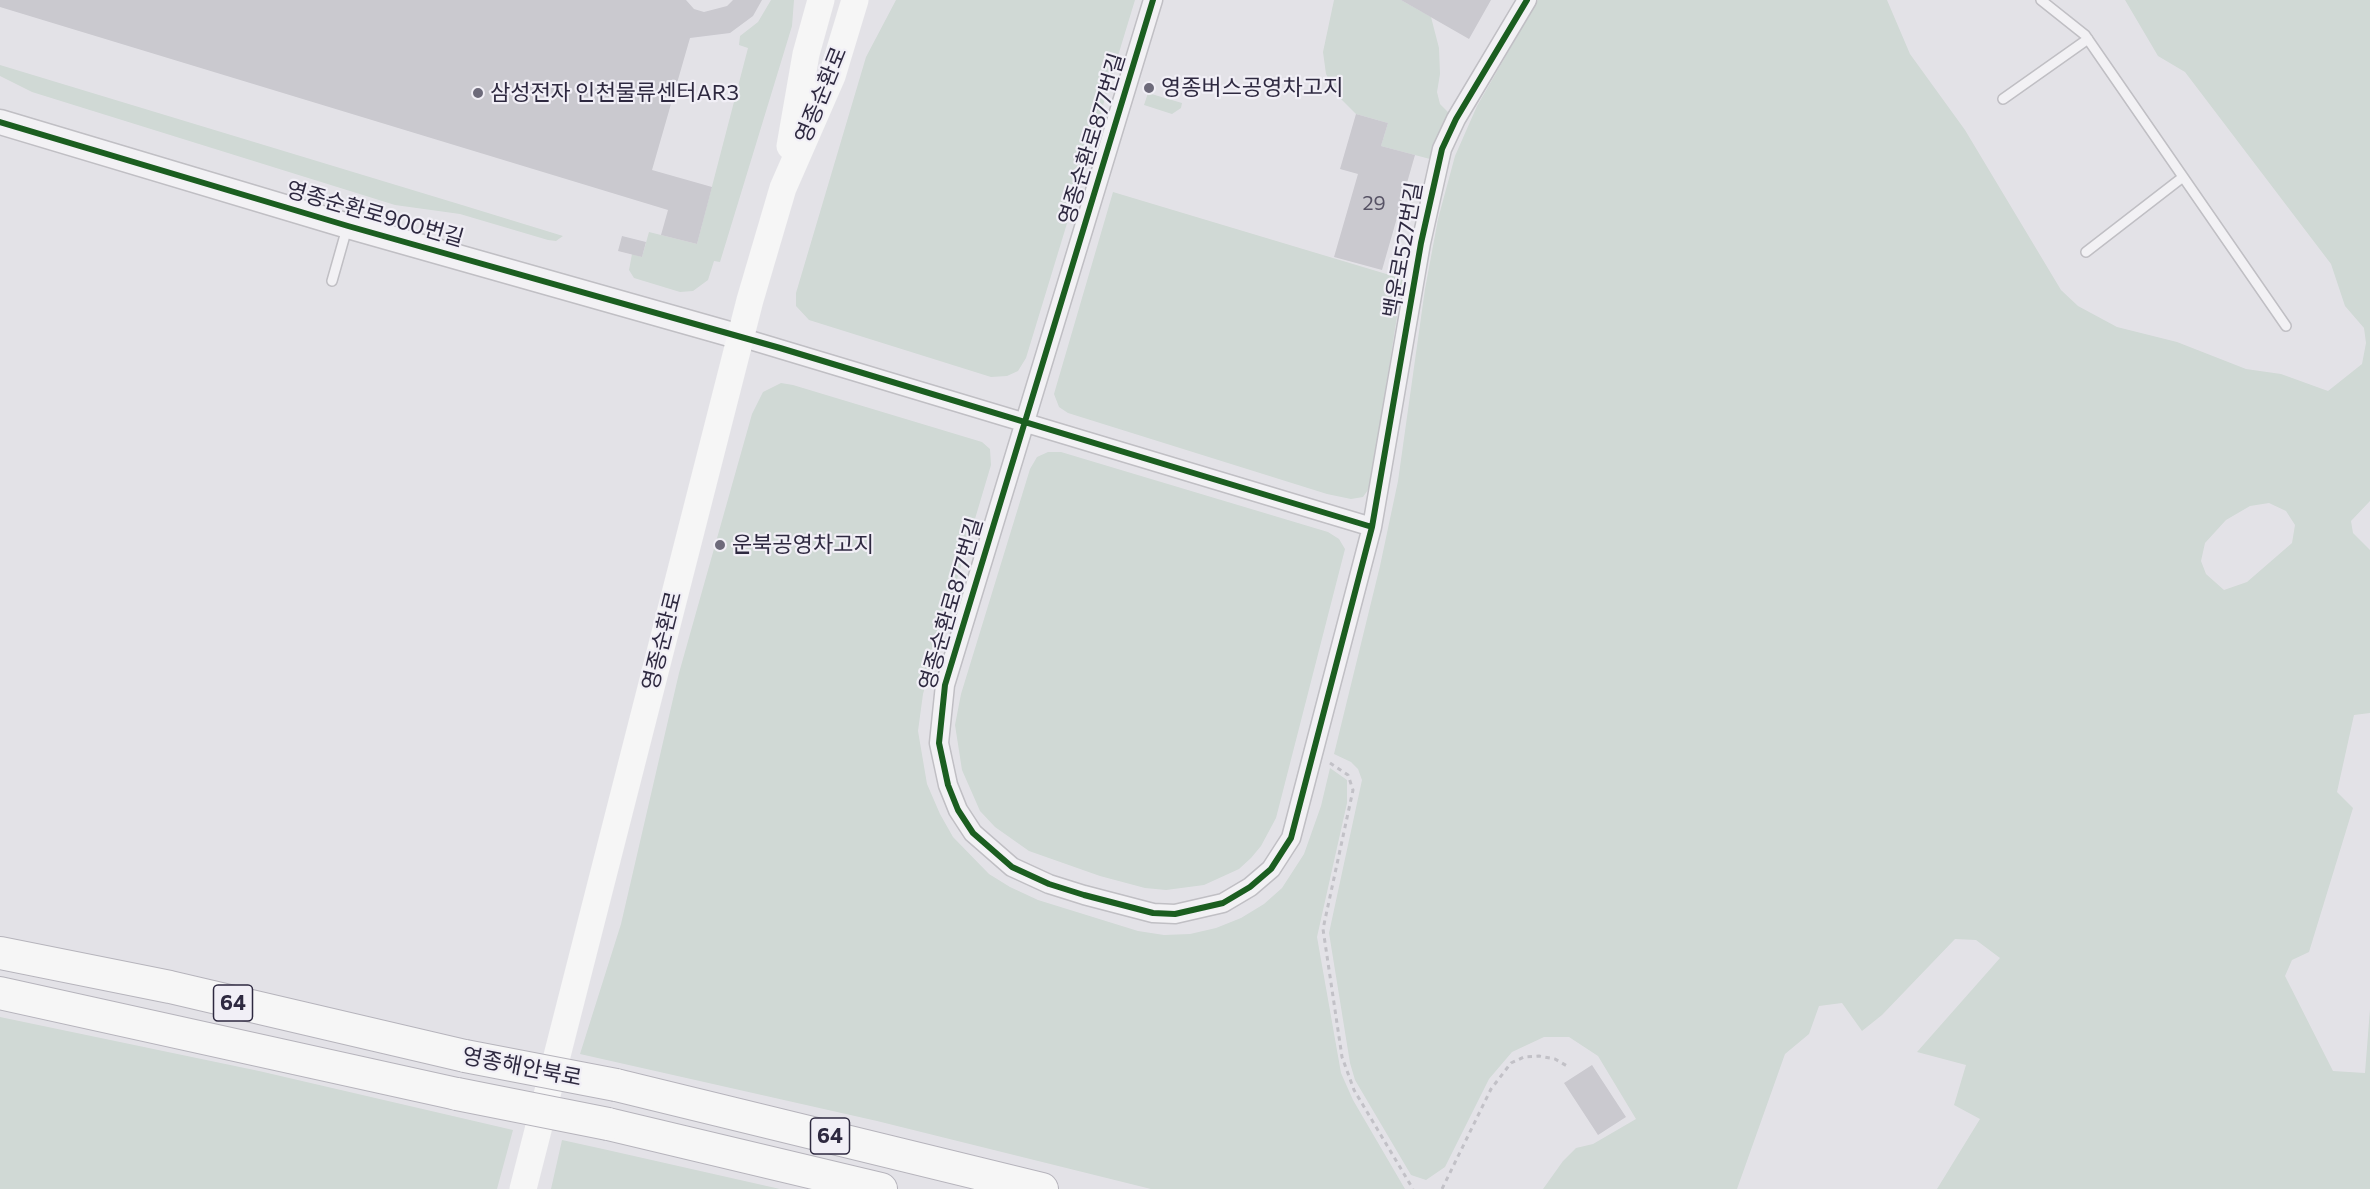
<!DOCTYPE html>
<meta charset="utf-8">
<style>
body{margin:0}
canvas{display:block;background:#e3e2e7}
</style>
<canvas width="2370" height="1189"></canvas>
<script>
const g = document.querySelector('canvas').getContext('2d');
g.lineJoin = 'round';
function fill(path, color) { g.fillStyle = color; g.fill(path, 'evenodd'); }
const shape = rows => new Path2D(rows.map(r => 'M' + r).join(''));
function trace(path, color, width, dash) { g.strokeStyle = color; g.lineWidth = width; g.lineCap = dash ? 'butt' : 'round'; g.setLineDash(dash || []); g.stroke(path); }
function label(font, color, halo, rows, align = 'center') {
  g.font = font + ' Commissioner,"Noto Sans KR",sans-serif'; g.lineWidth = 4.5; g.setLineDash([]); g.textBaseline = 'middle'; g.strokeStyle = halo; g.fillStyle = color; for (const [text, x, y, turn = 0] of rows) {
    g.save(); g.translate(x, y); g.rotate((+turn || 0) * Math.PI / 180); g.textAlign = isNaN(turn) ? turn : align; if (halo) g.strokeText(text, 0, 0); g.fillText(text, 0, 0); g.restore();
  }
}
const green = shape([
 [771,0,794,0,792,26,720,262,714,261,708,280,693,291,680,292,634,278,629,270,632,254,642,257,649,232,697,244,748,48,739,45,740,36,758,22],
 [896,0,1135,0,1026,358,1018,371,1007,376,991,377,809,320,796,306,796,293,866,57],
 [1334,0,1401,0,1431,17,1439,48,1440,74,1437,92,1440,104,1449,113,1430,159,1381,146,1388,123,1356,114,1337,95,1326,74,1323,52],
 [1538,0,1887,0,1910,54,1965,130,2061,290,2078,306,2117,327,2177,342,2246,369,2281,374,2328,391,2362,364,2366,343,2364,328,2345,306,2331,264,2185,72,2158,56,2125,0,2370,0,2370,501,2351,521,2353,533,2370,550,2370,713,2354,715,2337,792,2353,808,2309,952,2292,960,2285,976,2333,1071,2365,1073,2370,1009,2370,1189,1937,1189,1980,1119,1954,1105,1966,1065,1917,1052,2000,958,1976,940,1955,939,1882,1015,1862,1031,1842,1003,1819,1006,1809,1034,1785,1054,1737,1189,1543,1189,1563,1161,1576,1148,1593,1144,1636,1119,1598,1056,1569,1037,1544,1037,1512,1052,1489,1079,1445,1167,1426,1180,1411,1175,1355,1080,1350,1063,1329,933,1362,780,1358,769,1351,762,1334,754,1380,566,1398,481,1425,289,1438,219,1455,156,1477,106],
 [2269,503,2286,511,2295,525,2292,543,2247,582,2224,590,2206,574,2201,561,2205,543,2226,520,2250,506],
 [0,65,462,205,563,236,556,241,548,240,460,214,395,205,32,92,0,76],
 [1148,93,1182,103,1181,108,1172,114,1144,105],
 [1113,192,1403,279,1370,487,1363,497,1351,499,1327,494,1068,413,1059,407,1054,394,1056,387],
 [781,383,793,385,982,442,990,449,991,465,923,694,918,731,927,784,940,814,953,837,989,874,1010,887,1038,900,1138,931,1164,935,1190,934,1216,928,1241,918,1264,904,1282,888,1304,854,1321,806,1330,768,1347,780,1347,803,1317,937,1341,1073,1353,1100,1405,1189,1151,1189,877,1121,580,1054,621,924,679,673,752,414,763,392],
 [1048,452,1061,452,1328,532,1339,539,1345,549,1276,818,1261,846,1251,858,1239,869,1204,885,1166,890,1145,888,1100,876,1029,851,995,827,980,811,962,770,955,725,961,694,1030,469,1037,457],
 [0,1017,259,1071,513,1130,497,1189,0,1189],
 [562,1140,603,1149,780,1189,551,1189]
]);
const building = shape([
 [0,0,686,0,694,9,704,12,727,6,733,0,762,0,753,16,730,33,690,38,652,170,712,187,697,244,661,235,668,210,0,7],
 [1401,0,1491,0,1469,39],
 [1356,114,1388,123,1381,146,1415,155,1382,270,1334,257,1358,174,1340,169],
 [622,236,646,242,642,257,618,251],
 [1592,1065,1626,1117,1598,1135,1564,1083]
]);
const path = shape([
 [1330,763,1348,775,1353,790,1323,929,1342,1057,1354,1090,1413,1189],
 [1442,1189,1491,1089,1511,1063,1524,1057,1539,1056,1555,1059,1567,1066]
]);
const service = shape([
 [2041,0,2085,35,2286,326],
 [2003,99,2088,39],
 [2086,252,2183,177],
 [332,281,347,228]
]);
const minor = shape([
 [1153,0,945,685,939,743,948,785,958,810,973,833,1012,867,1049,884,1084,895,1153,913,1175,914,1223,903,1250,887,1271,869,1291,838,1372,527,1421,243,1442,149,1456,119,1527,0],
 [740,337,1372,527]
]);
const tertiary = shape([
 [0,122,348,226,740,337]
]);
const secondary = shape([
 [790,146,806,54,821,0],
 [523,1189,750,300,783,188,832,76,855,0]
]);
const trunk = shape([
 [0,953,170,987,465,1056],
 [0,993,457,1094],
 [616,1085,1042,1189],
 [608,1124,881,1189]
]);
const trunkBridge = shape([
 [465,1056,616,1085],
 [457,1094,608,1124]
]);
const cycleway = shape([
 [1153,0,945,685,939,743,948,785,958,810,973,833,1012,867,1049,884,1084,895,1153,913,1175,914,1223,903,1250,887,1271,869,1291,838,1372,527,1421,243,1442,149,1456,119,1527,0],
 [0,122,348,226,780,348,1372,527]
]);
const markers = [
 [1149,88,6,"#6d6a7a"],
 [478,93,6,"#6d6a7a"],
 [720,545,6,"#6d6a7a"]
];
const numberNames = [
 ["29",1374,203]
];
const shields = [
 [233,1003,39],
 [830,1136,39]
];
const shieldNames = [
 ["64",233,1003],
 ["64",830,1136]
];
const poiNames = [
 ["영종버스공영차고지",1161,88],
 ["삼성전자 인천물류센터AR3",490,93],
 ["운북공영차고지",732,545]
];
const streetNames = [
 ["영종순환로",821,95,-68],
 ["영종순환로877번길",1092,139,-73],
 ["영종순환로900번길",375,214,16],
 ["백운로527번길",1403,250,-80],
 ["영종순환로877번길",951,604,-74],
 ["영종순환로",662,641,-76],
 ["영종해안북로",522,1067,11]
];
fill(green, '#d0d9d5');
fill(building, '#cac9cf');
trace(service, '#c0bfc4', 12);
trace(minor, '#c0bfc4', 21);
trace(tertiary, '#c0bfc4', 27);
trace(trunk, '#b6b4bc', 34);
trace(path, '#c2c1c7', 3, [4.5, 4.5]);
trace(service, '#f2f1f4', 9);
trace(minor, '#f2f1f4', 18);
trace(tertiary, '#f2f1f4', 24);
trace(secondary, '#f6f6f6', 27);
trace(trunk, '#f6f6f6', 32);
trace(trunkBridge, '#b6b4bc', 34, []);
trace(trunkBridge, '#f6f6f6', 32);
trace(cycleway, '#1b5e20', 6);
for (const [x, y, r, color] of markers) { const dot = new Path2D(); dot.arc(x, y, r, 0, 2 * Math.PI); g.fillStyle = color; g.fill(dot); trace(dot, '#f1eff6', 2); }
label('20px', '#575365', null, numberNames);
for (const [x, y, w] of shields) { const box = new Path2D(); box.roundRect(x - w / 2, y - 18, w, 36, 4.5); g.fillStyle = '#f1eff6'; g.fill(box); trace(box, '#2e2940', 1.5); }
label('bold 21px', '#2e2940', null, shieldNames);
label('22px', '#2e2940', '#f1eff6', poiNames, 'left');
label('22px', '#2e2940', '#f1eff6', streetNames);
</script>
